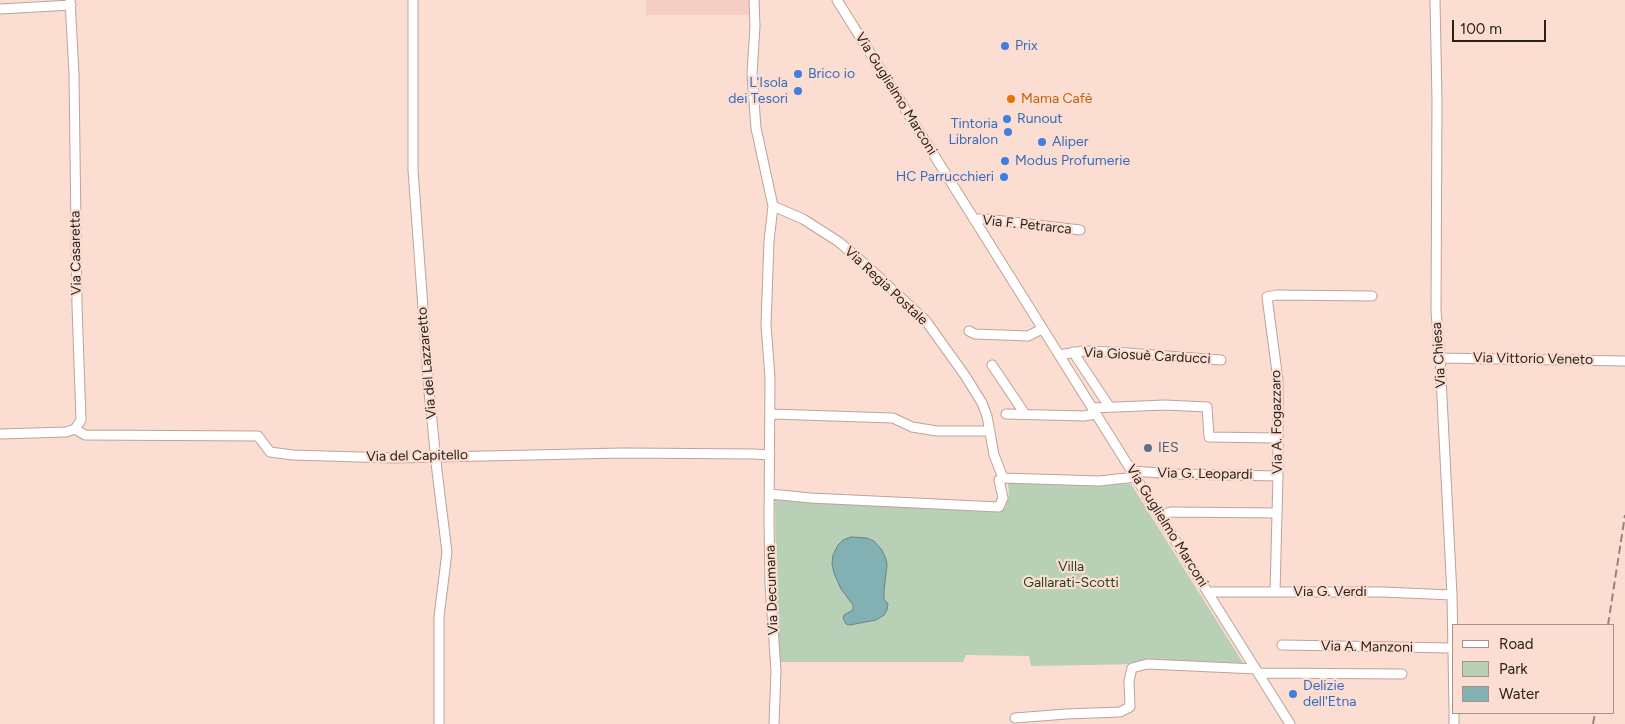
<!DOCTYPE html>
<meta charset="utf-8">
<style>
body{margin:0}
#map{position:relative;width:1625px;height:724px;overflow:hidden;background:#fcddd2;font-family:Figtree,sans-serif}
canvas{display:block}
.legend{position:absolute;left:1452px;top:624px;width:162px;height:90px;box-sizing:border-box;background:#fcddd2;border:1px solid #a89189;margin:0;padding:6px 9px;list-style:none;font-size:15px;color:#2b201c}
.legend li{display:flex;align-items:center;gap:10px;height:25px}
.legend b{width:25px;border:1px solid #a89189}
.scale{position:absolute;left:1452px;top:20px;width:94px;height:22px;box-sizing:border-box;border:2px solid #2b201c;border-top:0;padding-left:6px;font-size:15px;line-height:18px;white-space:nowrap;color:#2b201c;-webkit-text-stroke:4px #fcddd2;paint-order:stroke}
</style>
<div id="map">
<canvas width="1625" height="724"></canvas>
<ul class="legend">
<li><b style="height:6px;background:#fff"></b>Road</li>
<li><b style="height:14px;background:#b8d0b5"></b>Park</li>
<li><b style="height:14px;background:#83b0b3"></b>Water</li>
</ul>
<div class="scale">100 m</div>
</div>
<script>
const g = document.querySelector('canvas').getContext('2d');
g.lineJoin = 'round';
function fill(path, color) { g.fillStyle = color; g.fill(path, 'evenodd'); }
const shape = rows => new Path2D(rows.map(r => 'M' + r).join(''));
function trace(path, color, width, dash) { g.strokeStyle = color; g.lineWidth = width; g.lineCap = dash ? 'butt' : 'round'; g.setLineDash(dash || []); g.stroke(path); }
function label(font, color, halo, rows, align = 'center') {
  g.font = font + ' Figtree,sans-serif'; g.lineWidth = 4.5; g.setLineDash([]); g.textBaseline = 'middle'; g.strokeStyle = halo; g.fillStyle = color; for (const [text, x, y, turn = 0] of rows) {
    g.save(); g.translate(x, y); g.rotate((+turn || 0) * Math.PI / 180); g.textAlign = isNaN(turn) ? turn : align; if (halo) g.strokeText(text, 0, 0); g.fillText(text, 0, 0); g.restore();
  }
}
const built = shape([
 [646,0,753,0,753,15,646,15]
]);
const green = shape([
 [1008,483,1131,484,1245,666,1142,664,1031,666,1029,656,966,655,963,662,779,662,776,590,775,500,992,509,1006,507,1009,494]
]);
const water = shape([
 [851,537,867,538,874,541,882,550,886,559,887,565,884,591,884,599,888,604,887,610,884,615,876,620,850,625,846,624,843,618,844,615,853,610,853,605,841,589,834,573,832,564,833,555,838,545,843,540,851,537]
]);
const minor = shape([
 [413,0,413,170,429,391,437,471,447,552,439,617,439,724],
 [754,0,755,26,752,74,756,128,773,206,769,241,766,325,770,378,769,522,770,584,776,671,774,724],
 [837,0,1290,724],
 [1435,0,1437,100,1436,311,1440,358,1452,595,1454,710],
 [0,9,71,5],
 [773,206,803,219,839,242,867,266,926,321,966,377,982,403,987,416,994,455,1003,478],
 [974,219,986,219,1080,230],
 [969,331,975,334,1028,336,1042,329],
 [1073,352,1109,406],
 [1059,355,1083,351,1114,352,1221,360],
 [1440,358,1625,361],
 [992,365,1025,414],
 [1092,408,1165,405,1207,407,1209,437,1277,438],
 [771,414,893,418,912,427,937,431,990,431],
 [1006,414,1084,416,1096,414],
 [75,429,85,435,258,436,270,452,293,455,393,458,623,453,754,454,770,455],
 [0,434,66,432,75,429,81,420,77,305,74,74,70,0],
 [1132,471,1174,474,1278,476],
 [770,494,811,498,999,507,1003,498,999,480,1003,478,1099,481,1136,477],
 [1160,515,1171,512,1277,513],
 [1208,592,1383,592,1452,595],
 [1275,592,1278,476,1278,380,1267,297,1276,295,1372,296],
 [1282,645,1452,648],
 [1258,673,1402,674],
 [1454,713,1454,724],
 [1015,718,1066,714,1120,712,1130,707,1129,681,1132,668,1147,664,1256,669]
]);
const rail = shape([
 [1608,625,1625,515],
 [1593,724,1595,713]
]);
const markers = [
 [1005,46,5,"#3f7fe0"],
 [798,74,5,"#3f7fe0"],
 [798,91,5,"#3f7fe0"],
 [1011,99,5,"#e8710a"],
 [1007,119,5,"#3f7fe0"],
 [1008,132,5,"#3f7fe0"],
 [1042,142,5,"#3f7fe0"],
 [1005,161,5,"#3f7fe0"],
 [1004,177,5,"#3f7fe0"],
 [1148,448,5,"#5c6f8a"],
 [1293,694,5,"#3f7fe0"]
];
const shopNames = [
 ["Prix",1015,46],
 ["Brico io",808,74],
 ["L'Isola",788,83,"right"],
 ["dei Tesori",788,99,"right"],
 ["Runout",1017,119],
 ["Tintoria",998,124,"right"],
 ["Libralon",998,140,"right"],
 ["Aliper",1052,142],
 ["Modus Profumerie",1015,161],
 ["HC Parrucchieri",994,177,"right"],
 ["Delizie",1303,686],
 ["dell'Etna",1303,702]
];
const streetNames = [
 ["Via Guglielmo Marconi",896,94,58],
 ["Via F. Petrarca",1027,225,6],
 ["Via Casaretta",76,253,-91],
 ["Via Regia Postale",886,286,43],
 ["Via Chiesa",1439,355,-94],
 ["Via Giosuè Carducci",1147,356,3],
 ["Via Vittorio Veneto",1533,359,1],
 ["Via del Lazzaretto",427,363,-95],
 ["Via A. Fogazzaro",1277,422,-91],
 ["Via del Capitello",417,456,-1],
 ["Via G. Leopardi",1205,474,1],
 ["Via Guglielmo Marconi",1167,526,58],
 ["Via Decumana",772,590,-92],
 ["Via G. Verdi",1330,592],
 ["Via A. Manzoni",1367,647,1]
];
const foodNames = [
 ["Mama Cafè",1021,99]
];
const serviceNames = [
 ["IES",1158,448]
];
const parkNames = [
 ["Villa",1071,567],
 ["Gallarati-Scotti",1071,583]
];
fill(built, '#f6cfc2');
fill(green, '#b8d0b5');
fill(water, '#83b0b3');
trace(water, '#698586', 1);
trace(minor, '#c0a298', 11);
trace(minor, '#fff', 9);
trace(rail, '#99847c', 2, [8, 4]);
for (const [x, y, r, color] of markers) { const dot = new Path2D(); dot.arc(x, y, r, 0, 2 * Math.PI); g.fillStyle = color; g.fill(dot); trace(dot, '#fcddd2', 2); }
label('14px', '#366cbe', '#fcddd2', shopNames, 'left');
label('14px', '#2b201c', '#fcddd2', streetNames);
label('14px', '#c56008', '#fcddd2', foodNames, 'left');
label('14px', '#4e5e75', '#fcddd2', serviceNames, 'left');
label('14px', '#20451d', '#fcddd2', parkNames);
</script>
